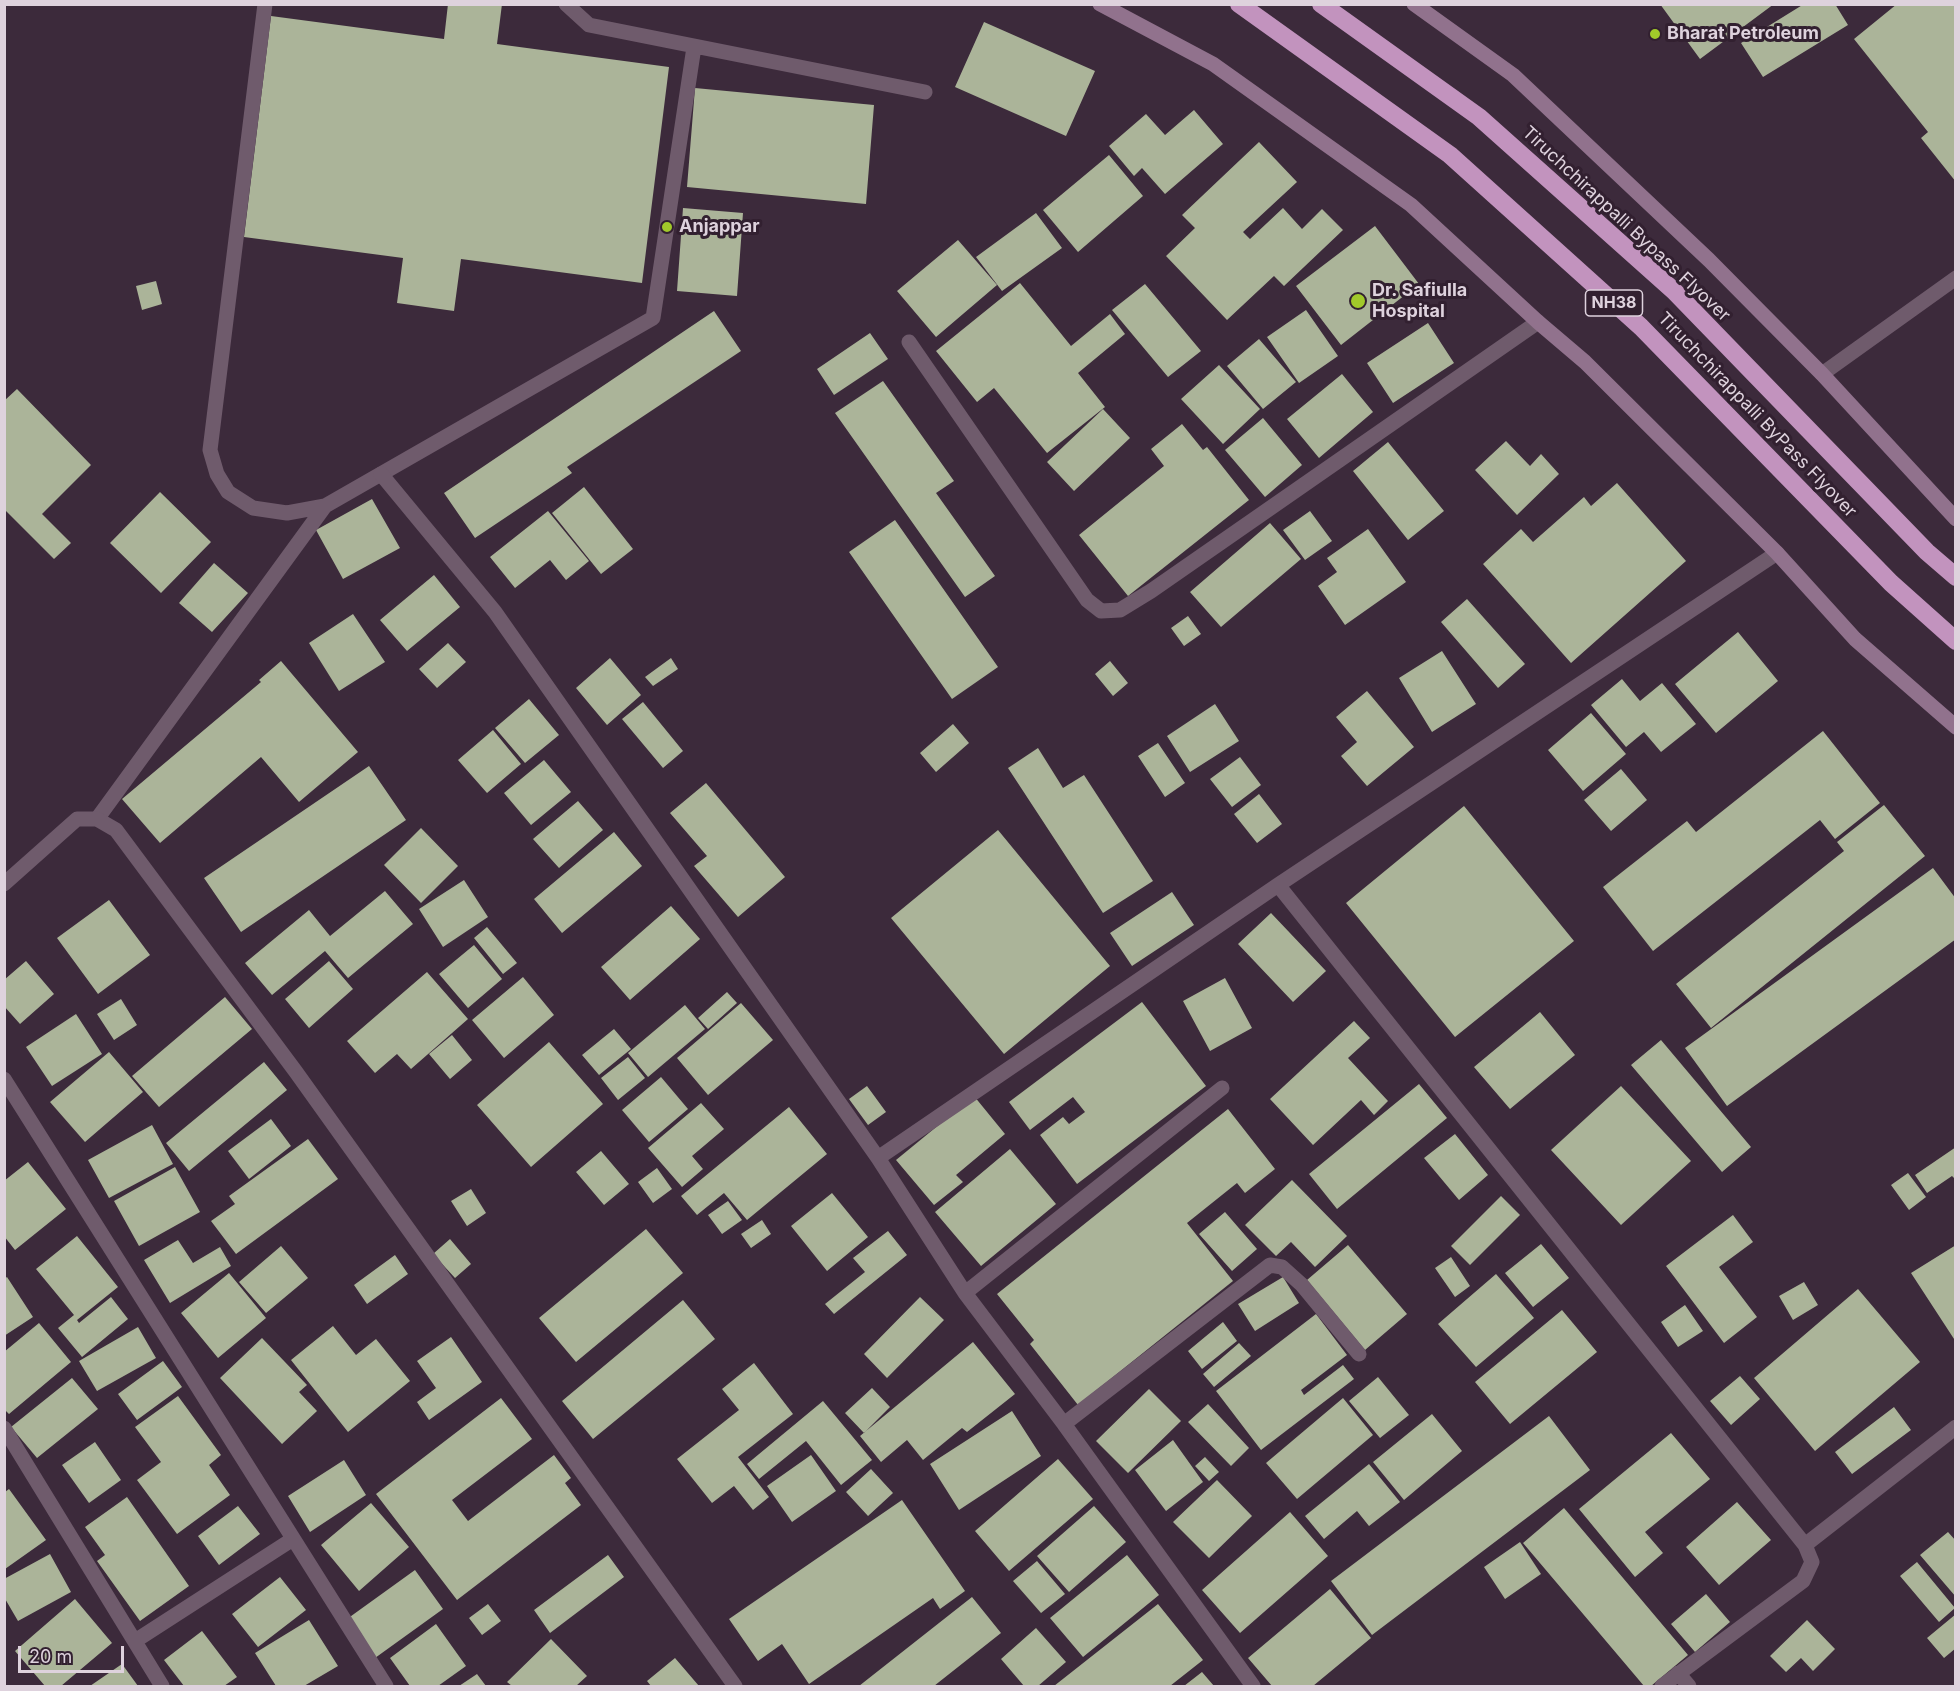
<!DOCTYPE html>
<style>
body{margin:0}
#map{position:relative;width:1960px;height:1691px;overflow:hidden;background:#3c2a3b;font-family:Inter,sans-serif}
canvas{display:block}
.frame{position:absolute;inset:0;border:6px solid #ded2dd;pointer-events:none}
.scale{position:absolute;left:18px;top:1646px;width:106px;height:27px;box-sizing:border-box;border:3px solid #ded2dd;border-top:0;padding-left:8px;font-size:18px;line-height:21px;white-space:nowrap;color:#ded2dd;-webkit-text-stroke:4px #322030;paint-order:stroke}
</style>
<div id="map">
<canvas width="1960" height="1691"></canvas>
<div class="frame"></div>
<div class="scale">20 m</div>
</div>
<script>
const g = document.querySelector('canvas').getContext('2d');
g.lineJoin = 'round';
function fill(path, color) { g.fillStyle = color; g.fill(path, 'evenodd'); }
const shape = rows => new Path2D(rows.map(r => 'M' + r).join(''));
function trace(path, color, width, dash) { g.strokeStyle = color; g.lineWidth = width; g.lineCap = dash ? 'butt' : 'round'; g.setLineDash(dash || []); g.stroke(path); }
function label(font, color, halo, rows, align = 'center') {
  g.font = font + ' Inter,sans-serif'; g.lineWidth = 6; g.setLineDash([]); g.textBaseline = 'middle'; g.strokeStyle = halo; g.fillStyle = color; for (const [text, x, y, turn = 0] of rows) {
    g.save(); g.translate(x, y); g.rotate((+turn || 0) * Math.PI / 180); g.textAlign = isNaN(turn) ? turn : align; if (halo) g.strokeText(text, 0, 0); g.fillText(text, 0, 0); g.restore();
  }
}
const building = shape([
 [448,4,502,4,497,44,669,67,642,283,461,259,454,311,397,303,403,258,244,237,271,16,444,39],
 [1660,4,1774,4,1700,59],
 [1804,4,1835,4,1848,25,1763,77,1741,43],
 [1897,4,1956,4,1956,182,1921,138,1928,132,1854,39],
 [984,22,1095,71,1066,136,955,87],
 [695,88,874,105,866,204,687,187],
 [1194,110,1223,144,1165,194,1142,168,1134,176,1109,146,1146,114,1165,135],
 [1259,142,1297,182,1243,232,1250,239,1283,208,1302,229,1322,209,1343,230,1284,286,1274,276,1227,320,1166,256,1195,228,1182,215],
 [1109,155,1143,196,1078,252,1043,210],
 [683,208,743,213,737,296,677,291],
 [1036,213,1062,248,1002,291,976,257],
 [1375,226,1419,284,1341,345,1296,286],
 [958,240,997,285,936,337,897,291],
 [156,281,162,304,142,310,136,286],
 [1020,283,1071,346,1110,314,1125,334,1078,373,1105,407,1047,453,994,388,977,402,936,351],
 [1145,284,1201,351,1168,377,1112,310],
 [1306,310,1338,356,1299,383,1267,337],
 [714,311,741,351,567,467,572,473,475,538,444,493],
 [1428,323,1454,363,1393,403,1367,363],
 [870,333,888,359,834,395,817,369],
 [1259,339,1296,382,1263,409,1227,366],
 [1219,365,1260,409,1223,444,1181,399],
 [1342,374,1373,412,1319,458,1287,419],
 [883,381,954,481,936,493,995,576,965,597,835,413],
 [17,389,91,465,42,514,71,543,54,559,4,509,4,401],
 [1103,409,1130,438,1074,491,1047,462],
 [1263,418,1302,465,1265,497,1225,450],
 [1182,424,1203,450,1207,447,1249,500,1128,596,1079,535,1164,466,1151,449],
 [1506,441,1530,466,1541,454,1559,474,1517,515,1475,470],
 [1388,442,1444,511,1408,540,1353,471],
 [1617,483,1686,561,1571,663,1483,564,1521,529,1533,542,1584,497,1591,506],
 [584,487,633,549,601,574,552,513],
 [160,492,211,542,161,593,110,543],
 [372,499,400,548,343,579,316,530],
 [548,511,589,561,566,580,550,560,515,588,490,557],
 [1310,511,1332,541,1305,560,1283,530],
 [895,520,998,667,952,699,849,552],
 [1270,523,1301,559,1221,627,1190,592],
 [1368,529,1406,582,1345,625,1318,586,1337,572,1327,558],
 [214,563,248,593,212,632,179,603],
 [434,575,460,607,407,651,380,620],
 [1467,599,1525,664,1498,688,1441,622],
 [353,614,385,662,339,691,309,643],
 [1188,616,1201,634,1184,646,1171,628],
 [1738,632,1778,681,1716,733,1675,684],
 [448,643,466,662,437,688,419,669],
 [1442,651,1476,704,1432,732,1399,678],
 [610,658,641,695,607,725,576,688],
 [671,658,678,669,653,686,645,677],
 [281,661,358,752,299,802,261,757,160,843,122,799,261,682,259,680],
 [1110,661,1128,683,1113,696,1095,674],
 [1622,679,1640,701,1662,683,1696,724,1661,752,1644,732,1626,747,1591,705],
 [1367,691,1414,747,1367,786,1341,756,1357,742,1336,717],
 [529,699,559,735,525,763,495,728],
 [643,702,683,751,663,768,622,719],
 [1215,704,1239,741,1190,772,1167,736],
 [1591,713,1626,754,1583,791,1548,750],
 [953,724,969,743,936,772,920,753],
 [493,730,521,764,487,793,458,760],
 [1823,731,1880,803,1835,839,1820,820,1653,951,1603,887,1687,821,1696,832],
 [1158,743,1185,783,1165,797,1138,756],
 [1038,748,1063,788,1084,775,1153,881,1103,913,1008,768],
 [1240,757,1261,785,1232,807,1210,779],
 [544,760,571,792,531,825,504,793],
 [369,766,406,820,241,932,204,878],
 [1621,769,1647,800,1611,831,1584,800],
 [706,783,785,877,738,917,694,866,707,856,670,813],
 [1259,794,1282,824,1257,843,1234,814],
 [578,801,603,830,559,868,533,839],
 [1884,805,1925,856,1711,1028,1676,984,1844,851,1837,842],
 [1464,806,1574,941,1455,1037,1346,903],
 [421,828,458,866,421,903,384,865],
 [998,830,1110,966,1004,1054,891,918],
 [614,832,642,866,562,933,534,899],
 [1933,868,1956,899,1956,939,1727,1106,1685,1048],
 [464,880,488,917,443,947,419,909],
 [385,891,413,924,348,978,325,951,272,995,245,963,309,910,330,936],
 [1172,892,1194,925,1132,966,1110,933],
 [109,900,150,955,98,994,57,938],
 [671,906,700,939,630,1000,601,967],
 [1271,913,1326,971,1293,1002,1238,944],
 [487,927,517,963,503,974,474,938],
 [474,945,502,979,468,1008,439,974],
 [26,961,54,994,20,1024,4,1006,4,980],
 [329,961,353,989,309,1028,285,999],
 [427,972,468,1019,411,1069,397,1054,375,1073,347,1041],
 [523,977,554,1015,504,1058,472,1020],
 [1225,978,1252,1028,1210,1051,1183,1001],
 [727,992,737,1003,708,1029,698,1018],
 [225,997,252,1029,159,1107,132,1076],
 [121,999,137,1025,114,1040,97,1014],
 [1142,1002,1206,1086,1077,1184,1040,1135,1063,1117,1069,1124,1085,1112,1073,1097,1030,1130,1009,1102],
 [741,1003,773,1040,708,1095,677,1058],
 [685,1005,705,1029,648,1077,628,1053],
 [1540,1012,1575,1055,1510,1109,1474,1067],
 [76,1014,102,1054,52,1086,26,1047],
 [1354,1021,1370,1038,1348,1058,1388,1101,1374,1115,1361,1100,1313,1145,1270,1099],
 [614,1029,631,1049,599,1075,582,1055],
 [452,1035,472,1060,450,1079,429,1054],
 [1661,1040,1751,1147,1722,1172,1631,1065],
 [549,1042,603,1104,531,1167,477,1105],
 [109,1052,143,1092,85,1142,50,1102],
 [628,1057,645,1078,618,1100,601,1078],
 [264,1062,287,1090,189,1171,166,1143],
 [661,1077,688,1109,649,1142,622,1110],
 [1419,1084,1447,1118,1337,1209,1309,1174],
 [867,1086,886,1112,868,1125,849,1099],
 [1621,1086,1691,1161,1621,1225,1551,1150],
 [974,1096,1005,1134,956,1175,963,1182,934,1205,896,1160],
 [701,1103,724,1129,692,1156,703,1169,682,1187,648,1148],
 [789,1107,827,1154,747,1220,724,1193,697,1215,681,1196],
 [1228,1109,1275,1169,1245,1193,1237,1183,1187,1223,1233,1281,1078,1405,1030,1344,1034,1340,997,1294],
 [271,1119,291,1146,249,1179,228,1151],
 [152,1125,173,1164,109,1198,88,1160],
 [1455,1134,1488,1175,1459,1200,1424,1158],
 [308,1139,338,1179,236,1254,211,1221,235,1204,229,1196],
 [1956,1147,1956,1180,1952,1176,1927,1193,1915,1175],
 [1010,1149,1056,1204,981,1266,935,1212],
 [601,1151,629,1184,604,1205,576,1172],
 [28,1162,66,1209,15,1250,4,1236,4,1181],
 [175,1167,200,1212,139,1246,114,1201],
 [657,1168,672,1189,653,1203,638,1182],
 [1908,1173,1926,1197,1909,1210,1891,1185],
 [1292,1180,1347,1236,1315,1267,1291,1242,1276,1256,1245,1225],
 [471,1189,486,1213,467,1226,451,1201],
 [832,1193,868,1237,827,1271,791,1226],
 [1501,1196,1520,1215,1470,1265,1451,1246],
 [728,1201,742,1220,722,1234,708,1215],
 [1225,1212,1257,1249,1232,1271,1199,1234],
 [1733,1215,1753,1242,1719,1267,1757,1317,1724,1343,1666,1266],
 [762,1220,771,1234,751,1248,741,1234],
 [646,1229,683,1273,576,1362,539,1318],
 [888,1231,907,1255,834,1314,825,1304,865,1272,853,1258],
 [77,1236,118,1287,77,1320,79,1323,111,1297,128,1319,82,1357,58,1328,74,1315,36,1269],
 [450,1239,471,1264,455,1278,433,1254],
 [178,1240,193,1263,220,1247,231,1266,170,1303,144,1260],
 [1541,1244,1569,1278,1533,1307,1505,1273],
 [1348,1245,1407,1314,1365,1350,1307,1280],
 [1956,1245,1956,1342,1911,1273],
 [281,1246,308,1278,266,1313,239,1282],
 [395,1255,408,1274,367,1304,354,1285],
 [1451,1257,1470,1286,1455,1297,1435,1268],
 [229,1273,266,1318,218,1358,181,1313],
 [1496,1274,1534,1318,1476,1367,1438,1324],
 [7,1277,33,1317,4,1336,4,1279],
 [1283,1277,1299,1303,1255,1331,1238,1304],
 [1804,1282,1818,1305,1793,1320,1779,1296],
 [1858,1289,1920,1362,1815,1451,1754,1378],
 [920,1297,944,1320,887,1378,864,1354],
 [683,1300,715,1339,593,1439,562,1401],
 [1685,1305,1703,1331,1678,1347,1661,1322],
 [1562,1310,1597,1352,1510,1424,1475,1382],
 [1316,1314,1347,1355,1301,1390,1304,1395,1343,1365,1354,1379,1261,1450,1216,1391],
 [1223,1322,1237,1341,1202,1369,1188,1351],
 [39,1323,71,1362,9,1414,4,1409,4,1352],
 [333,1326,356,1355,376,1339,410,1381,348,1432,291,1360],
 [138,1327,156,1358,97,1391,79,1361],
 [451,1337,482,1382,429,1420,417,1402,436,1388,417,1361],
 [262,1338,307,1385,299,1392,317,1411,282,1444,220,1378],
 [973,1342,1015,1394,967,1432,962,1428,923,1460,907,1440,881,1462,860,1436],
 [1239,1343,1251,1356,1214,1387,1203,1374],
 [163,1361,182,1387,137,1420,118,1394],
 [754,1363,793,1414,738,1457,769,1497,753,1510,734,1486,712,1503,677,1459,739,1410,722,1389],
 [1740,1376,1760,1399,1731,1425,1710,1401],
 [1378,1377,1409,1415,1380,1438,1349,1401],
 [72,1378,98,1409,37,1458,11,1427],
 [872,1388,890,1407,864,1433,845,1413],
 [1149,1389,1181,1421,1128,1473,1096,1441],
 [178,1396,221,1455,209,1465,230,1495,177,1534,137,1480,161,1462,135,1427],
 [501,1398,532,1439,452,1500,468,1521,554,1455,571,1478,565,1483,581,1505,457,1600,376,1494],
 [1343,1398,1373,1435,1297,1499,1266,1463],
 [823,1401,872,1460,841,1485,806,1441,759,1479,747,1464],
 [1208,1404,1249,1448,1231,1466,1188,1422],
 [1894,1407,1911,1430,1852,1474,1835,1452],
 [1012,1411,1041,1456,959,1510,930,1464],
 [1432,1414,1462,1451,1404,1500,1373,1462],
 [1549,1416,1590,1470,1372,1635,1331,1581],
 [1671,1433,1710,1479,1645,1532,1663,1553,1635,1577,1579,1509],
 [1173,1440,1203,1482,1166,1511,1135,1470],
 [95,1442,121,1480,89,1503,62,1465],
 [811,1455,836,1491,792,1522,767,1486],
 [1205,1457,1219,1472,1209,1481,1195,1466],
 [1058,1459,1093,1499,1009,1571,975,1531],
 [344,1460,366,1495,310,1532,288,1496],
 [1369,1464,1400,1502,1369,1526,1357,1511,1324,1539,1305,1516],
 [871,1469,893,1493,868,1516,846,1492],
 [1217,1480,1252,1516,1209,1558,1173,1522],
 [9,1489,46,1540,5,1569,5,1492],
 [127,1497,189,1586,140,1621,97,1561,105,1555,85,1527],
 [902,1500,965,1591,940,1609,933,1598,809,1684,782,1644,758,1661,729,1619],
 [1737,1502,1771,1540,1719,1585,1686,1547],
 [371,1503,409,1547,359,1591,321,1545],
 [238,1506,260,1534,219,1565,198,1536],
 [1094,1506,1126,1542,1069,1592,1037,1556],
 [1564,1508,1688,1655,1651,1686,1644,1686,1523,1543],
 [1290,1512,1328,1556,1240,1633,1202,1590],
 [1948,1532,1956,1541,1956,1597,1920,1555],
 [1520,1542,1541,1574,1505,1599,1484,1567],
 [50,1554,71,1592,18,1621,4,1597,4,1579],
 [608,1555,624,1577,550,1633,534,1610],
 [1127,1555,1159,1595,1083,1657,1050,1618],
 [1037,1561,1065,1594,1041,1613,1013,1581],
 [1917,1562,1955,1608,1939,1622,1900,1576],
 [415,1570,443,1609,375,1658,347,1619],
 [280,1577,306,1610,258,1647,232,1614],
 [1330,1589,1371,1638,1313,1686,1272,1686,1248,1658],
 [1706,1594,1730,1622,1695,1652,1671,1624],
 [972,1597,1001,1633,934,1686,859,1686],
 [75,1599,112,1643,61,1686,45,1686,15,1651],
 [488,1604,501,1621,482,1635,469,1618],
 [1158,1604,1203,1660,1170,1686,1054,1686],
 [1956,1614,1956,1648,1944,1658,1927,1638],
 [309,1620,338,1666,304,1686,276,1686,255,1653],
 [1807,1620,1835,1649,1813,1671,1801,1658,1786,1672,1770,1656],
 [436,1624,466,1666,438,1686,410,1686,390,1658],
 [1036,1628,1066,1662,1038,1686,1024,1686,1001,1659],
 [202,1631,237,1677,224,1686,184,1686,164,1660],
 [551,1639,587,1676,576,1686,512,1686,507,1682],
 [675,1658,699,1686,651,1686,647,1681],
 [122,1664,138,1686,90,1686],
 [1202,1672,1214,1686,1184,1686],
 [477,1674,486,1686,459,1686]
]);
const lane = shape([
 [265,4,210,450,217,474,228,492,253,508,287,513,325,506,653,318,694,47],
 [566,4,589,25,925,92],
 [97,819,325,506]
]);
const street = shape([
 [909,342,1087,600,1101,611,1120,610,1151,591,1538,322],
 [1822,374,1956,278],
 [381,474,495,612,878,1158,965,1293,1064,1424,1253,1686],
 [4,884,77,819,97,819,116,830,296,1072,735,1686],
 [1278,885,1805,1545,1812,1562,1803,1581,1662,1686],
 [4,1079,386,1686],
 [878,1158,1278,885,1777,553],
 [965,1293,1222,1088],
 [1064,1424,1270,1265,1282,1267,1302,1285,1359,1354],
 [4,1428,162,1686],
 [1805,1545,1956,1427],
 [135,1641,293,1539],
 [1678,1673,1689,1686]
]);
const secondary = shape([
 [1100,4,1213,64,1411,205,1538,322,1585,362,1777,553,1855,639,1956,727],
 [1414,4,1513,75,1709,260,1822,374,1956,519]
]);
const highway = shape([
 [1239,4,1450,155,1641,327,1891,583,1956,641],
 [1321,4,1479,117,1674,291,1927,552,1956,577]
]);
const markers = [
 [1655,34,6,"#a1c92a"],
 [667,227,6,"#a1c92a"],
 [1358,301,8,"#a1c92a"]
];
const shields = [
 [1614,303,57]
];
const shieldNames = [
 ["NH38",1614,303]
];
const poiNames = [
 ["Bharat Petroleum",1667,34],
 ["Anjappar",679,227],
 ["Dr. Safiulla",1372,291],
 ["Hospital",1372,312]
];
const streetNames = [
 ["Tiruchchirappalli Bypass Flyover",1626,224,43],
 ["Tiruchchirappalli ByPass Flyover",1757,415,46]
];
fill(building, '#abb499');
trace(lane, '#6f5b6c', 15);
trace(street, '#6f5b6c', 15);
trace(secondary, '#91728d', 15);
trace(highway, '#c293be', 18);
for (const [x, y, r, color] of markers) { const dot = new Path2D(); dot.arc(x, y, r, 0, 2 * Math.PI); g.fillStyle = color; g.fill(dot); trace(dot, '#322030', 2); }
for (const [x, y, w] of shields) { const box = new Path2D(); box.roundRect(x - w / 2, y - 13, w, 26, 4.5); g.fillStyle = '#322030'; g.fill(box); trace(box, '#ded2dd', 1.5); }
label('bold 16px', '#ded2dd', null, shieldNames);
label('bold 18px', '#ded2dd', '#322030', poiNames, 'left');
label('18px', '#ded2dd', '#322030', streetNames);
</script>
